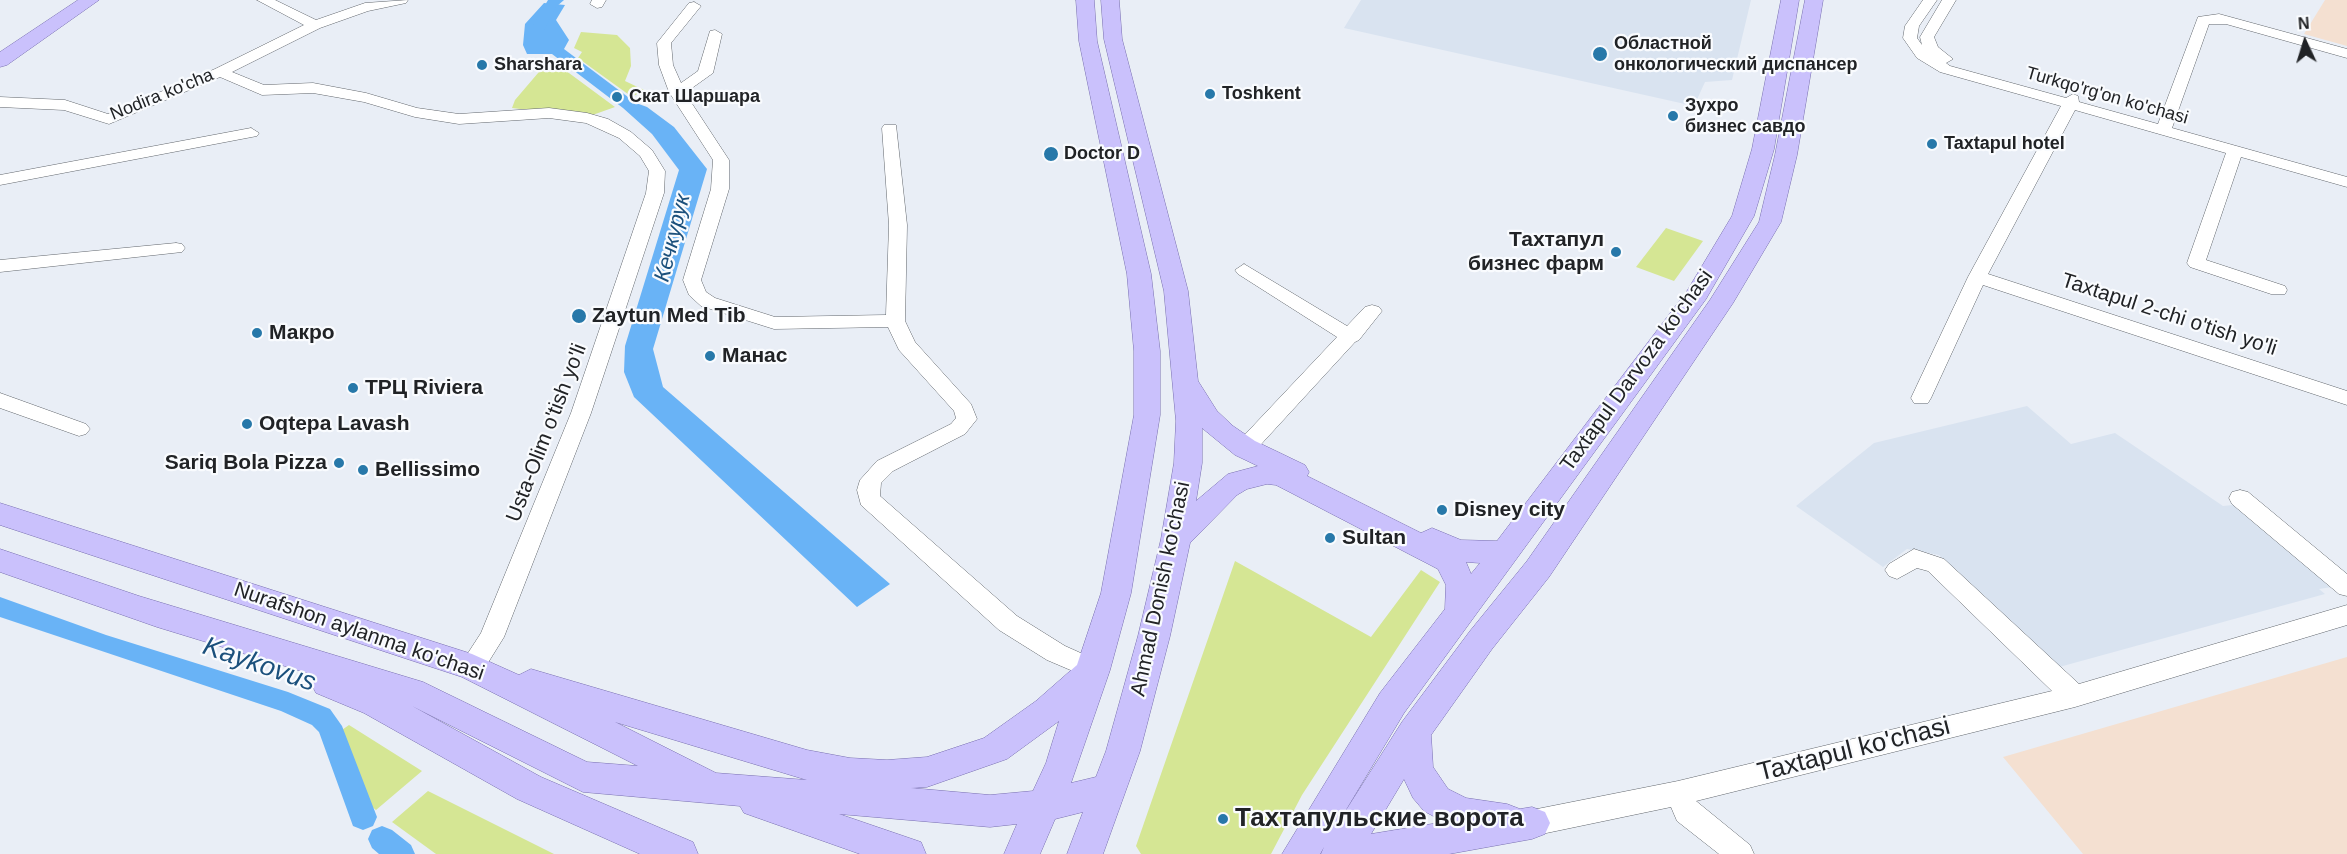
<!DOCTYPE html>
<meta charset="utf-8">
<style>
body{margin:0}
#map{position:relative;width:2347px;height:854px;overflow:hidden;background:#e9eef6;font-family:Helvetica,sans-serif}
canvas{display:block}
.north{position:absolute;left:2275px;top:12px;width:60px;height:60px;-webkit-text-stroke:4px #f9fbfe;paint-order:stroke;rotate:356deg;font-size:16px;font-weight:700;line-height:24px;text-align:center;color:#212326}
.north::after{content:'';display:block;margin:auto;width:21px;height:27px;background:#212326;clip-path:polygon(50% 0,100% 100%,50% 72%,0 100%)}
</style>
<div id="map">
<canvas width="2347" height="854"></canvas>
<div class="north">N</div>
</div>
<script>
const g = document.querySelector('canvas').getContext('2d');
g.lineJoin = 'round';
function fill(path, color) { g.fillStyle = color; g.fill(path, 'evenodd'); }
const shape = rows => new Path2D(rows.map(r => 'M' + r).join(''));
function trace(path, color, width, dash) { g.strokeStyle = color; g.lineWidth = width; g.lineCap = dash ? 'butt' : 'round'; g.setLineDash(dash || []); g.stroke(path); }
function label(font, color, halo, rows, align = 'center') {
  g.font = font + ' Helvetica,sans-serif'; g.lineWidth = 4.5; g.setLineDash([]); g.textBaseline = 'middle'; g.strokeStyle = halo; g.fillStyle = color; for (const [text, x, y, turn = 0] of rows) {
    g.save(); g.translate(x, y); g.rotate((+turn || 0) * Math.PI / 180); g.textAlign = isNaN(turn) ? turn : align; if (halo) g.strokeText(text, 0, 0); g.fillText(text, 0, 0); g.restore();
  }
}
const built = shape([
 [1361,0,1751,0,1732,80,1705,82,1694,106,1344,28],
 [2027,406,2071,444,2115,433,2223,506,2233,505,2332,587,2319,589,2325,594,2052,669,1939,555,1907,549,1883,567,1796,506,1874,443]
]);
const education = shape([
 [2325,0,2347,0,2347,46,2304,34],
 [2347,657,2347,854,2083,854,2003,757]
]);
const green = shape([
 [581,32,617,35,630,48,631,66,625,81,644,90,632,97,578,58,582,52,574,48],
 [550,59,615,107,587,117,512,108,515,100],
 [1666,228,1703,241,1674,281,1636,267],
 [1235,561,1371,637,1421,570,1440,582,1302,795,1271,854,1141,854,1136,846],
 [349,725,422,771,376,810,366,802,339,732],
 [428,791,554,854,436,854,392,822]
]);
const water = shape([
 [544,3,565,5,556,20,569,40,564,49,636,103,647,107,674,127,707,169,653,349,663,387,890,584,857,607,634,397,624,372,625,346,679,170,652,134,623,108,552,54,527,54,523,45,525,24]
]);
const canal = shape([
 [548,0,564,0,556,7,544,30,534,30,532,27,548,0],
 [0,597,106,635,288,692,330,709,342,726,377,817,373,826,363,830,353,826,319,732,312,725,281,711,0,617,0,597],
 [382,826,392,830,411,845,415,854,379,854,372,848,368,839,372,830,382,826]
]);
const minor = shape([
 [257,0,275,0,316,20,365,3,408,0,406,3,368,11,320,28,232,72,264,85,313,83,366,93,417,108,459,114,549,108,587,113,608,119,631,132,652,150,665,171,664,193,591,413,504,637,481,674,472,677,463,674,459,667,481,633,571,413,646,193,649,171,640,156,619,138,586,123,549,118,459,124,415,117,364,102,313,93,262,95,220,77,109,124,64,110,0,107,0,97,65,100,108,114,215,69,304,25,257,0],
 [592,0,606,0,602,7,597,8,590,4,592,0],
 [1923,0,1937,0,1919,26,1917,38,1922,45,1920,37,1942,0,1956,0,1934,37,1938,47,1953,59,1946,63,1950,66,2066,98,2073,94,2078,96,2079,102,2158,124,2198,17,2219,14,2347,49,2347,58,2226,24,2209,24,2172,128,2347,177,2347,187,2241,157,2206,260,2285,286,2287,290,2285,294,2271,294,2190,267,2187,263,2226,153,2075,110,1988,274,2347,391,2347,405,1983,285,1931,398,1928,403,1914,403,1911,398,1968,277,2061,106,1940,72,1917,58,1903,38,1905,26,1923,0],
 [694,2,701,6,671,43,673,65,681,83,698,71,710,31,715,30,722,34,713,73,685,93,729,160,729,189,701,280,706,292,715,298,775,317,886,315,889,225,882,128,884,125,896,125,907,225,905,321,915,342,971,404,977,419,965,434,893,471,881,483,880,496,1017,616,1065,646,1103,663,1107,670,1103,677,1094,680,1047,660,999,630,861,505,857,490,860,480,877,461,951,424,956,418,954,411,899,350,888,327,774,329,701,306,689,295,683,280,711,189,713,160,669,92,659,65,657,43,689,3,694,2],
 [251,128,259,133,257,136,0,185,0,175,251,128],
 [176,243,182,244,185,248,182,252,0,272,0,260,176,243],
 [1244,264,1347,326,1365,307,1372,305,1379,307,1382,311,1359,340,1355,342,1253,453,1245,456,1237,453,1234,448,1237,443,1337,337,1238,274,1235,270,1244,264],
 [0,393,86,424,90,429,86,434,79,436,0,408,0,393],
 [2240,490,2248,492,2347,574,2347,596,2339,594,2232,504,2229,498,2232,492,2240,490],
 [1914,549,1944,559,2079,684,2347,605,2347,625,2075,707,1696,801,1750,845,1754,854,1719,854,1677,821,1671,807,1532,836,1522,832,1518,823,1522,814,1532,810,1678,781,2052,691,1928,571,1917,568,1897,579,1889,576,1885,570,1889,564,1914,549]
]);
const major = shape([
 [78,0,99,0,7,65,0,67,0,52,78,0],
 [1076,0,1094,0,1097,41,1151,274,1160,351,1160,415,1131,593,1110,670,1071,783,1096,777,1106,751,1138,636,1161,539,1174,463,1176,421,1164,291,1104,39,1101,0,1119,0,1122,39,1188,291,1198,381,1217,411,1233,426,1255,441,1305,465,1309,472,1307,476,1421,533,1432,528,1461,540,1497,541,1687,291,1732,216,1752,149,1781,0,1799,0,1774,149,1754,216,1706,299,1404,713,1338,823,1402,722,1470,631,1527,561,1710,300,1759,222,1775,155,1805,0,1823,0,1797,155,1781,222,1733,303,1549,577,1492,649,1431,735,1433,767,1448,789,1466,798,1507,804,1520,809,1532,807,1545,812,1550,823,1545,834,1532,839,1449,854,1321,854,1324,847,1320,854,1282,854,1380,693,1445,609,1446,585,1438,569,1276,485,1267,484,1247,489,1237,495,1190,543,1170,636,1140,751,1103,854,1067,854,1083,812,1055,819,1040,854,1004,854,1017,824,990,827,839,814,921,842,926,854,860,854,744,813,740,806,583,792,412,706,541,777,693,842,698,854,640,854,517,799,364,713,316,693,311,683,314,675,157,627,0,572,0,549,139,596,423,682,587,762,638,766,462,677,0,525,0,503,472,654,519,675,531,669,807,750,850,758,887,760,927,757,984,738,1036,701,1077,665,1101,593,1134,415,1134,351,1127,274,1079,41,1076,0],
 [1202,428,1235,455,1258,466,1228,474,1196,501,1202,463,1202,428],
 [1466,562,1480,563,1471,574,1466,562],
 [1059,721,1046,763,1033,791,990,795,911,788,927,787,1007,759,1059,721],
 [615,722,807,780,716,773,615,722],
 [1404,779,1413,798,1424,811,1444,822,1371,834,1404,779]
]);
const markers = [
 [1600,54,8,"#2778a9"],
 [482,65,6,"#2778a9"],
 [1210,94,6,"#2778a9"],
 [617,97,6,"#2778a9"],
 [1673,116,6,"#2778a9"],
 [1932,144,6,"#2778a9"],
 [1051,154,8,"#2778a9"],
 [1616,252,6,"#2778a9"],
 [579,316,8,"#2778a9"],
 [257,333,6,"#2778a9"],
 [710,356,6,"#2778a9"],
 [353,388,6,"#2778a9"],
 [247,424,6,"#2778a9"],
 [339,463,6,"#2778a9"],
 [363,470,6,"#2778a9"],
 [1442,510,6,"#2778a9"],
 [1330,538,6,"#2778a9"],
 [1223,819,6,"#2778a9"]
];
const farPoinames = [
 ["Областной",1614,44],
 ["онкологический диспансер",1614,65],
 ["Sharshara",494,65],
 ["Toshkent",1222,94],
 ["Скат Шаршара",629,97],
 ["Зухро",1685,106],
 ["бизнес савдо",1685,127],
 ["Taxtapul hotel",1944,144],
 ["Doctor D",1064,154]
];
const farStreetnames = [
 ["Nodira ko'cha",162,95,-22],
 ["Turkqo'rg'on ko'chasi",2107,96,16]
];
const poiNames = [
 ["Тахтапул",1604,240,"right"],
 ["бизнес фарм",1604,264,"right"],
 ["Zaytun Med Tib",592,316],
 ["Макро",269,333],
 ["Манас",722,356],
 ["ТРЦ Riviera",365,388],
 ["Oqtepa Lavash",259,424],
 ["Sariq Bola Pizza",327,463,"right"],
 ["Bellissimo",375,470],
 ["Disney city",1454,510],
 ["Sultan",1342,538]
];
const streetNames = [
 ["Taxtapul 2-chi o'tish yo'li",2169,315,18],
 ["Taxtapul Darvoza ko'chasi",1637,371,-54],
 ["Usta-Olim o'tish yo'li",547,433,-69],
 ["Ahmad Donish ko'chasi",1161,589,-78],
 ["Nurafshon aylanma ko'chasi",359,632,19]
];
const waterNames = [
 ["Кечкурук",673,238,-76]
];
const nearStreetnames = [
 ["Taxtapul ko'chasi",1854,750,-14]
];
const nearPoinames = [
 ["Тахтапульские ворота",1235,819]
];
const nearWaternames = [
 ["Kaykovus",259,665,19]
];
fill(built, '#d9e3f0');
fill(education, '#f4e0d1');
fill(green, '#d5e694');
fill(water, '#69b3f6');
fill(canal, '#69b3f6');
trace(minor, '#62676d', 1);
trace(major, '#786fb0', 1);
fill(minor, '#fff');
fill(major, '#cac1fc');
for (const [x, y, r, color] of markers) { const dot = new Path2D(); dot.arc(x, y, r, 0, 2 * Math.PI); g.fillStyle = color; g.fill(dot); trace(dot, '#f9fbfe', 2); }
label('bold 18px', '#212326', '#f9fbfe', farPoinames, 'left');
label('18px', '#212326', '#f9fbfe', farStreetnames);
label('bold 21px', '#212326', '#f9fbfe', poiNames, 'left');
label('21px', '#212326', '#f9fbfe', streetNames);
label('italic 22px', '#1b507c', '#f9fbfe', waterNames);
label('26px', '#212326', '#f9fbfe', nearStreetnames);
label('bold 26px', '#212326', '#f9fbfe', nearPoinames, 'left');
label('italic 27px', '#1b507c', '#f9fbfe', nearWaternames);
</script>
